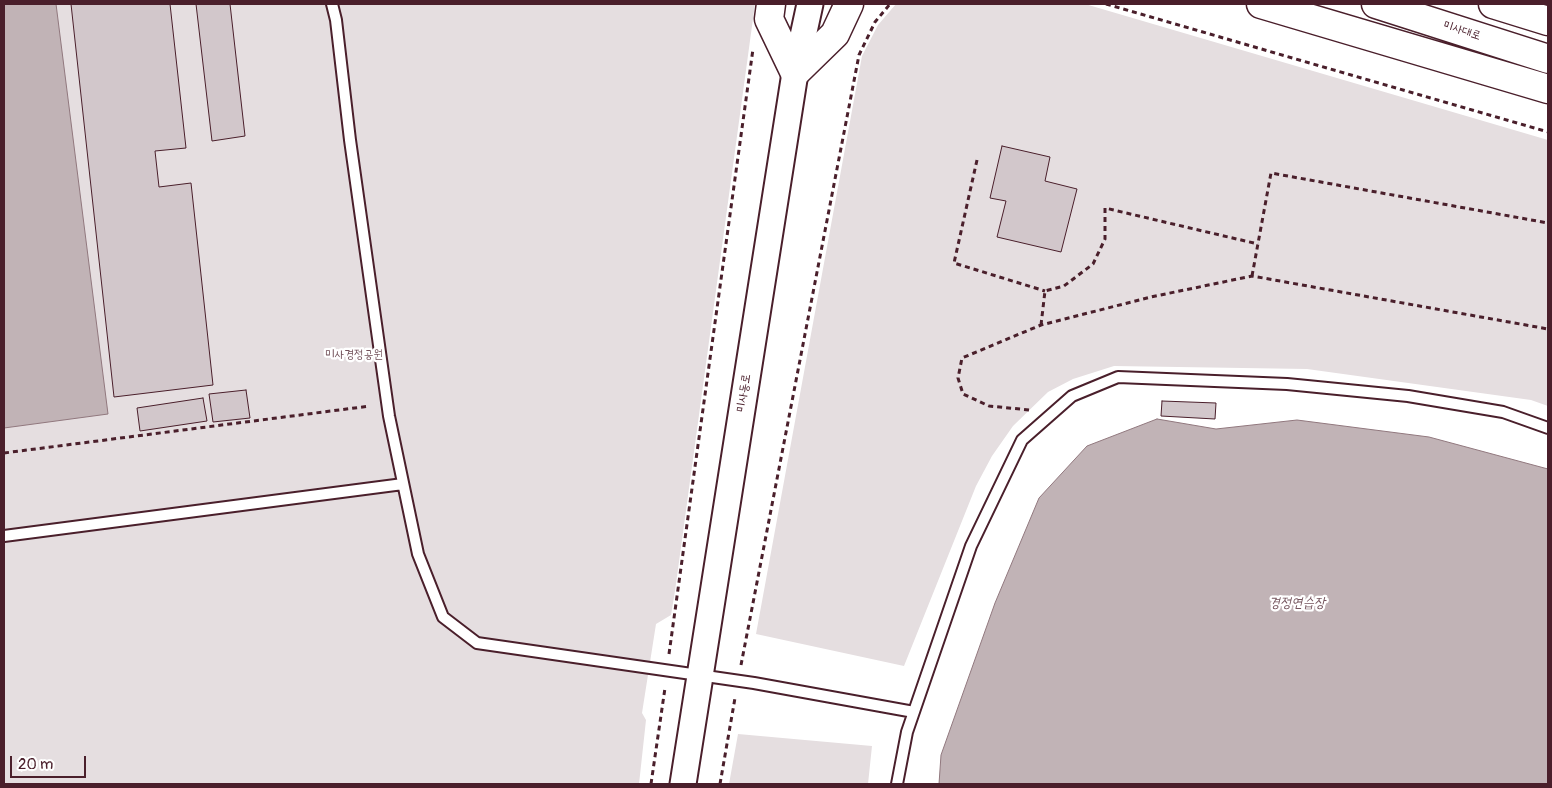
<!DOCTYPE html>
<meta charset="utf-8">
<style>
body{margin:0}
#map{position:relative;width:1552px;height:788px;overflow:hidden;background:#fff;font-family:Pangolin,sans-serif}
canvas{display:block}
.frame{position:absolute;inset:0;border:5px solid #4a1f2b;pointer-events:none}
.scale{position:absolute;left:10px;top:756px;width:76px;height:22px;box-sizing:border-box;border:2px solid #4a1f2b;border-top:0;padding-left:6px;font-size:15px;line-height:18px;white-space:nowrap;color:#4a1f2b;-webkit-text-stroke:4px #fff;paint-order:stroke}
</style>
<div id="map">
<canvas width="1552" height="788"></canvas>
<div class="frame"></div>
<div class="scale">20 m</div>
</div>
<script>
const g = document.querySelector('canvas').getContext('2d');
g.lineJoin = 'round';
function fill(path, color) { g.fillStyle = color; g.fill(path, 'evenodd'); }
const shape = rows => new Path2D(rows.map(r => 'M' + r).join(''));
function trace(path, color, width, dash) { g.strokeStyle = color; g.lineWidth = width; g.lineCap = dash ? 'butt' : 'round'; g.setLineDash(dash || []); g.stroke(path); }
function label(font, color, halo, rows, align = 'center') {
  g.font = font + ' Pangolin,"Poor Story",sans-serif'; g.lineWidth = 4.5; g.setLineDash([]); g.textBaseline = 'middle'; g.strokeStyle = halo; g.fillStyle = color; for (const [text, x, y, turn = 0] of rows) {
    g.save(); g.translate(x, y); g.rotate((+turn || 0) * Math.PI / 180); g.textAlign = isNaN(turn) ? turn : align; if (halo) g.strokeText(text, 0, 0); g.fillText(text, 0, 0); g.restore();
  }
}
const green = shape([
 [4,4,755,4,675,591,671,615,656,624,642,713,646,720,639,784,4,784],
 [896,4,1085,4,1548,140,1548,406,1531,400,1307,369,1114,366,1073,379,1048,392,1013,426,992,456,976,486,904,666,756,634,862,56,878,25],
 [738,734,872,746,868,784,729,784]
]);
const water = shape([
 [4,4,56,4,108,414,4,428,4,4],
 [1157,419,1216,429,1297,420,1429,437,1548,469,1548,784,939,784,941,755,995,603,1039,498,1087,446,1157,419]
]);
const building = shape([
 [71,4,170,4,186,148,155,151,159,187,191,183,213,385,114,397,71,4],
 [196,4,230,4,245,136,212,141,196,4],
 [1002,146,1050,157,1045,181,1077,189,1061,252,997,237,1006,201,990,198,1002,146],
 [246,390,250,418,213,422,209,394,246,390],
 [203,398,207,421,140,431,137,408,203,398],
 [1162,401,1216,403,1215,419,1161,416,1162,401]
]);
const path = shape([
 [1106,4,1548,132],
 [977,160,954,263,1045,291],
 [1252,276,1271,173,1548,223],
 [1041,325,1045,291,1064,286,1093,264,1105,239,1105,208,1258,244],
 [1029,410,989,406,963,394,958,378,962,358,1041,325,1151,297,1252,276,1548,329],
 [4,453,370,406],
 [669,654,753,49],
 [741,665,859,55,875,22,890,4],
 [651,784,665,688],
 [720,784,735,698]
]);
const service = shape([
 [332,4,336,20,350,140,389,416,418,554,443,617,477,643,754,683,914,712],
 [4,536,403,484],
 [897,784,907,732,971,546,1022,440,1072,396,1118,377,1287,384,1408,396,1503,412,1548,428]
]);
const tertiary = shape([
 [683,784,795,73,810,4]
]);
const primary = shape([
 [771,4,769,19,795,73,835,34,849,4],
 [1261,4,1548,89],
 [1376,4,1548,59],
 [1493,4,1548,21]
]);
const streetNames = [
 ["미사대로",1462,31,18],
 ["미사동로",744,393,-81]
];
const parkNames = [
 ["미사경정공원",354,355]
];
const waterNames = [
 ["경정연습장",1297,603]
];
fill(green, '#e5dee0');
fill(water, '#c1b3b6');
trace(water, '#91787e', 1);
fill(building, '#d2c7cb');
trace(building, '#4a1f2b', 1);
trace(service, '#4a1f2b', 14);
trace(tertiary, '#4a1f2b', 29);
trace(primary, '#4a1f2b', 31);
trace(path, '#4a1f2b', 3, [5, 4]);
trace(service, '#fff', 10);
trace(tertiary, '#fff', 25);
trace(primary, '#fff', 28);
label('12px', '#4a1f2b', '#fff', streetNames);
label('12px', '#714f58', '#fff', parkNames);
label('italic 14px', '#74535c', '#fff', waterNames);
</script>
